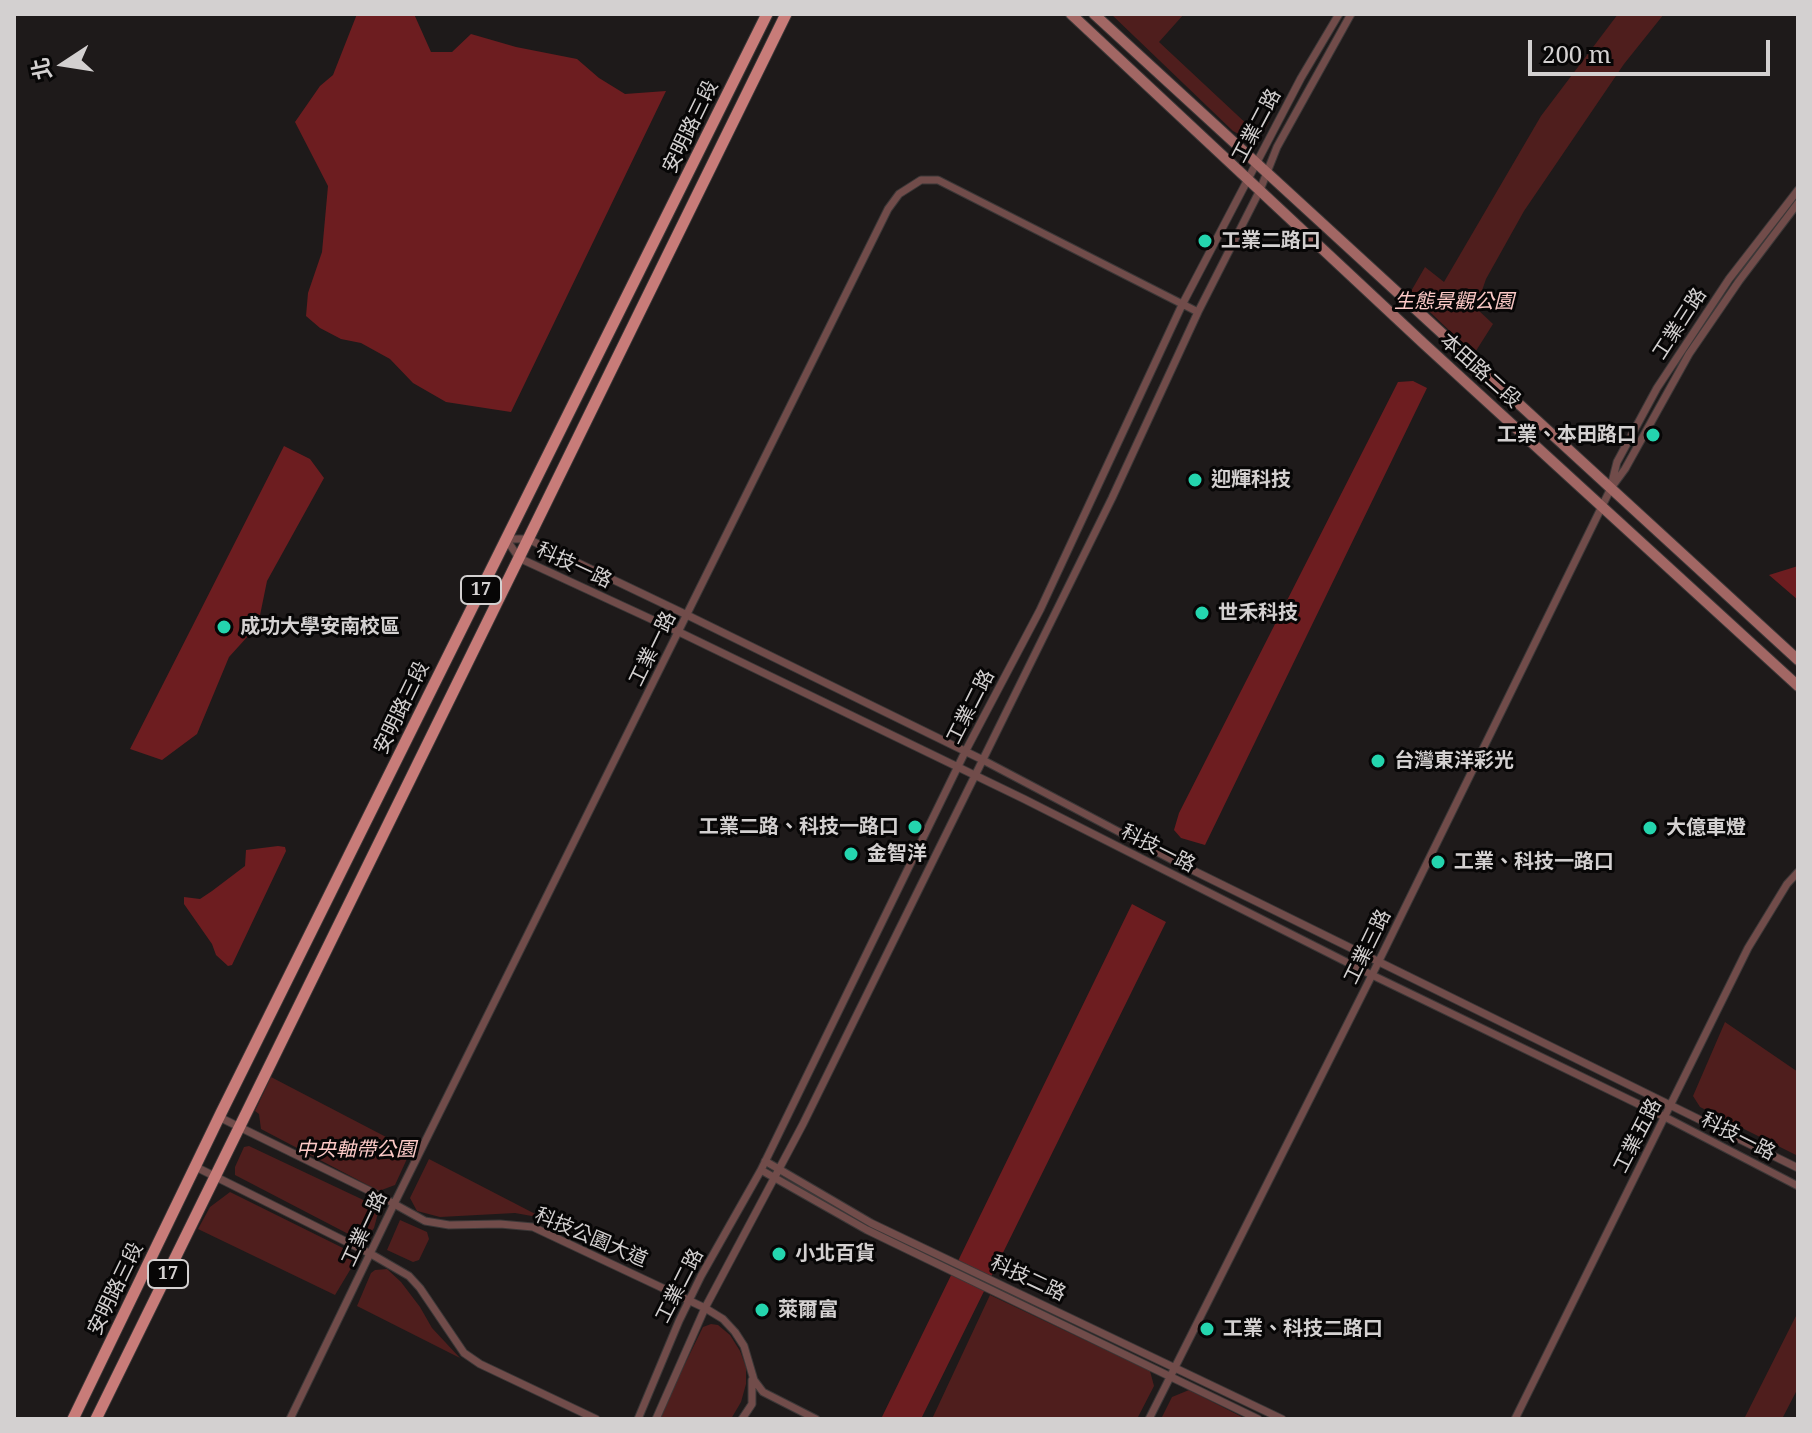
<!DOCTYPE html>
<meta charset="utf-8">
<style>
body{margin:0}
#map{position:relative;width:1812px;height:1433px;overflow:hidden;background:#1e1a1a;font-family:"Noto Serif","Noto Sans TC",serif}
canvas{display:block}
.frame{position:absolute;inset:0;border:16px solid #d3d0d0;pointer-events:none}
.north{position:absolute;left:24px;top:24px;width:80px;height:80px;-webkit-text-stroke:6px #070606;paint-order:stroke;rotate:258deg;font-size:22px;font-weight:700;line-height:32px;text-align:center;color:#d3d0d0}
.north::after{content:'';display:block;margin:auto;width:28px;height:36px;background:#d3d0d0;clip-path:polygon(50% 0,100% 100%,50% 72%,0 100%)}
.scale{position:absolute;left:1528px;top:40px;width:242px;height:36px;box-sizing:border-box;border:4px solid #d3d0d0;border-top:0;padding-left:10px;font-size:24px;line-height:28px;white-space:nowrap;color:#d3d0d0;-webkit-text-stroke:6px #070606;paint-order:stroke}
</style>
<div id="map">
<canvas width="1812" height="1433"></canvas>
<div class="frame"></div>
<div class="north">北</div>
<div class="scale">200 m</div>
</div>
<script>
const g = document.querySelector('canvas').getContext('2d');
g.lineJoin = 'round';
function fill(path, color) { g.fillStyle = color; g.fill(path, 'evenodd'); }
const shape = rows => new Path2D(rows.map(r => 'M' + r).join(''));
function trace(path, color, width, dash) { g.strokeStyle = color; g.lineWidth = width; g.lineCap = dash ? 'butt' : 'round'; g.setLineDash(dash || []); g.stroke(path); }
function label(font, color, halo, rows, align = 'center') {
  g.font = font + ' "Noto Serif","Noto Sans TC",serif'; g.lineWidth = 6; g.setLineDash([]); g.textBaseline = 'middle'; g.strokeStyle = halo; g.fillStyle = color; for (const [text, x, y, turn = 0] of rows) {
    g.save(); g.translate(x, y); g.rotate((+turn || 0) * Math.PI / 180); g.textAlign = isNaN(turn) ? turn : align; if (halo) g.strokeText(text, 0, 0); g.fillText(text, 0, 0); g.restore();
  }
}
const green = shape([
 [1111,14,1184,14,1159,42,1251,128,1259,127,1264,119,1269,122,1262,134,1244,137,1233,131],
 [1618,14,1664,14,1624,64,1524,211,1486,279,1476,308,1493,324,1474,354,1410,293,1425,267,1444,282,1541,116],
 [1725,1022,1798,1072,1798,1156,1700,1107,1693,1096],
 [271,1077,411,1150,395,1185,379,1191,261,1129,259,1114,255,1111],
 [249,1146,374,1205,378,1213,374,1228,365,1240,358,1239,235,1175,235,1167,244,1147],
 [429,1159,543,1218,515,1213,440,1217,417,1211,410,1198],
 [230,1192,347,1250,353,1256,353,1265,335,1295,198,1229,210,1207],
 [400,1220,427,1232,429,1239,419,1260,413,1262,387,1250],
 [387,1269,401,1282,420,1307,432,1328,460,1358,357,1306,371,1273,375,1270],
 [990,1295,1150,1371,1154,1386,1137,1419,932,1419],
 [1798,1312,1798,1388,1782,1419,1744,1419],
 [711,1324,718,1325,730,1335,740,1351,746,1367,746,1384,741,1402,731,1419,658,1419,703,1327],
 [1189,1390,1246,1419,1161,1419,1172,1397]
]);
const water = shape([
 [357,14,414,14,431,52,452,52,471,34,516,47,577,59,599,78,625,94,666,91,511,412,446,402,413,383,390,359,361,343,341,339,320,328,306,316,308,293,322,252,328,186,295,122,320,86,333,75],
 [1413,381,1427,388,1205,845,1181,838,1174,830,1179,813,1398,382],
 [284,446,310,459,324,478,267,581,258,625,229,657,197,734,162,760,130,749],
 [1798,566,1798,600,1769,575],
 [278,846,285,847,286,851,232,965,228,966,216,955,212,944,184,904,184,897,200,899,212,891,245,866,246,850],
 [1132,904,1166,922,921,1419,881,1419]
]);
const street = shape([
 [1612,482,1617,462,1657,388,1729,279,1798,190],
 [506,539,519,558,679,632,1024,799,1372,975,1665,1117,1798,1186],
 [506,539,528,539,687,615,981,759,1178,863,1798,1168],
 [219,1117,378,1195,425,1221,449,1225,500,1224,533,1227,705,1308,723,1319,735,1332,744,1346,754,1380,763,1392,816,1419],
 [765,1161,871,1223,1282,1419],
 [196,1167,371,1254,409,1276,420,1288,464,1353,480,1364,596,1419],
 [761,1170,867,1230,1258,1419],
 [290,1419,394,1204,888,209,899,194,921,180,938,180,1198,312],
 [638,1419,679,1321,701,1276,761,1170,965,752,1040,610,1182,305,1301,78,1339,14],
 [656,1419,705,1308,803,1124,1112,498,1198,312,1260,190,1277,147,1351,14],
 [742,1419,752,1404,752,1380],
 [1149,1419,1372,975,1611,488,1625,469,1689,354,1739,281,1798,203],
 [1515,1419,1748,948,1787,884,1798,872]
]);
const secondary = shape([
 [1071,14,1423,343,1798,686],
 [1094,14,1798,660]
]);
const primary = shape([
 [73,1419,222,1111,767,14],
 [96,1419,786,14]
]);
const markers = [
 [1205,241,8,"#24d5ae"],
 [1653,435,8,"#24d5ae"],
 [1195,480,8,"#24d5ae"],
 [1202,613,8,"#24d5ae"],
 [224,627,8,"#24d5ae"],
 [1378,761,8,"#24d5ae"],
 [915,827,8,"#24d5ae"],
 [1650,828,8,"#24d5ae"],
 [851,854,8,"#24d5ae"],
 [1438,862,8,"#24d5ae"],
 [779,1254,8,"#24d5ae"],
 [762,1310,8,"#24d5ae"],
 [1207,1329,8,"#24d5ae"]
];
const shields = [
 [481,590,40],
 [168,1274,40]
];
const shieldNames = [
 ["17",481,590],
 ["17",168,1274]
];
const streetNames = [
 ["工業二路",1257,126,-62],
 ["安明路三段",691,127,-64],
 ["工業三路",1680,324,-57],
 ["本田路二段",1480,371,42],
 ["科技一路",574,566,25],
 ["工業一路",653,649,-64],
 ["工業二路",971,707,-63],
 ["安明路三段",402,708,-64],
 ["科技一路",1158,849,27],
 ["工業三路",1368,947,-64],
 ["工業五路",1638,1136,-63],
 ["科技一路",1738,1137,27],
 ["工業一路",365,1229,-65],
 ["科技公園大道",591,1238,23],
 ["科技二路",1028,1279,25],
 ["工業二路",680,1286,-63],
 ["安明路三段",116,1289,-64]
];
const poiNames = [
 ["工業二路口",1221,241],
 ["工業、本田路口",1637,435,"right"],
 ["迎輝科技",1211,480],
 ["世禾科技",1218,613],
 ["成功大學安南校區",240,627],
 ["台灣東洋彩光",1394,761],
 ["工業二路、科技一路口",899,827,"right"],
 ["大億車燈",1666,828],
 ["金智洋",867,854],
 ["工業、科技一路口",1454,862],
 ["小北百貨",795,1254],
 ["萊爾富",778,1310],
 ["工業、科技二路口",1223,1329]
];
const parkNames = [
 ["生態景觀公園",1454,302],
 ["中央軸帶公園",356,1150]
];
fill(green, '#4f1e1d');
fill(water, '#6d1d20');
trace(street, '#3b3737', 9);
trace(secondary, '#3b3737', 12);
trace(primary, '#3b3737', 13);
trace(street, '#714c4a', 7);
trace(secondary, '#a26764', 10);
trace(primary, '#c87c79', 11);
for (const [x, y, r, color] of markers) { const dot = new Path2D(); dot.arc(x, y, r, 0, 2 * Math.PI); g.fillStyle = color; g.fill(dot); trace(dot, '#070606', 3); }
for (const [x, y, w] of shields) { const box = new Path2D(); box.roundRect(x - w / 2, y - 14, w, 28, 6); g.fillStyle = '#070606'; g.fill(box); trace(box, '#d3d0d0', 2); }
label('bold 18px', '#d3d0d0', null, shieldNames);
label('20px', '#d3d0d0', '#070606', streetNames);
label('bold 20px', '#d3d0d0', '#070606', poiNames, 'left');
label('italic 20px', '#fbc9c6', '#070606', parkNames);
</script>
